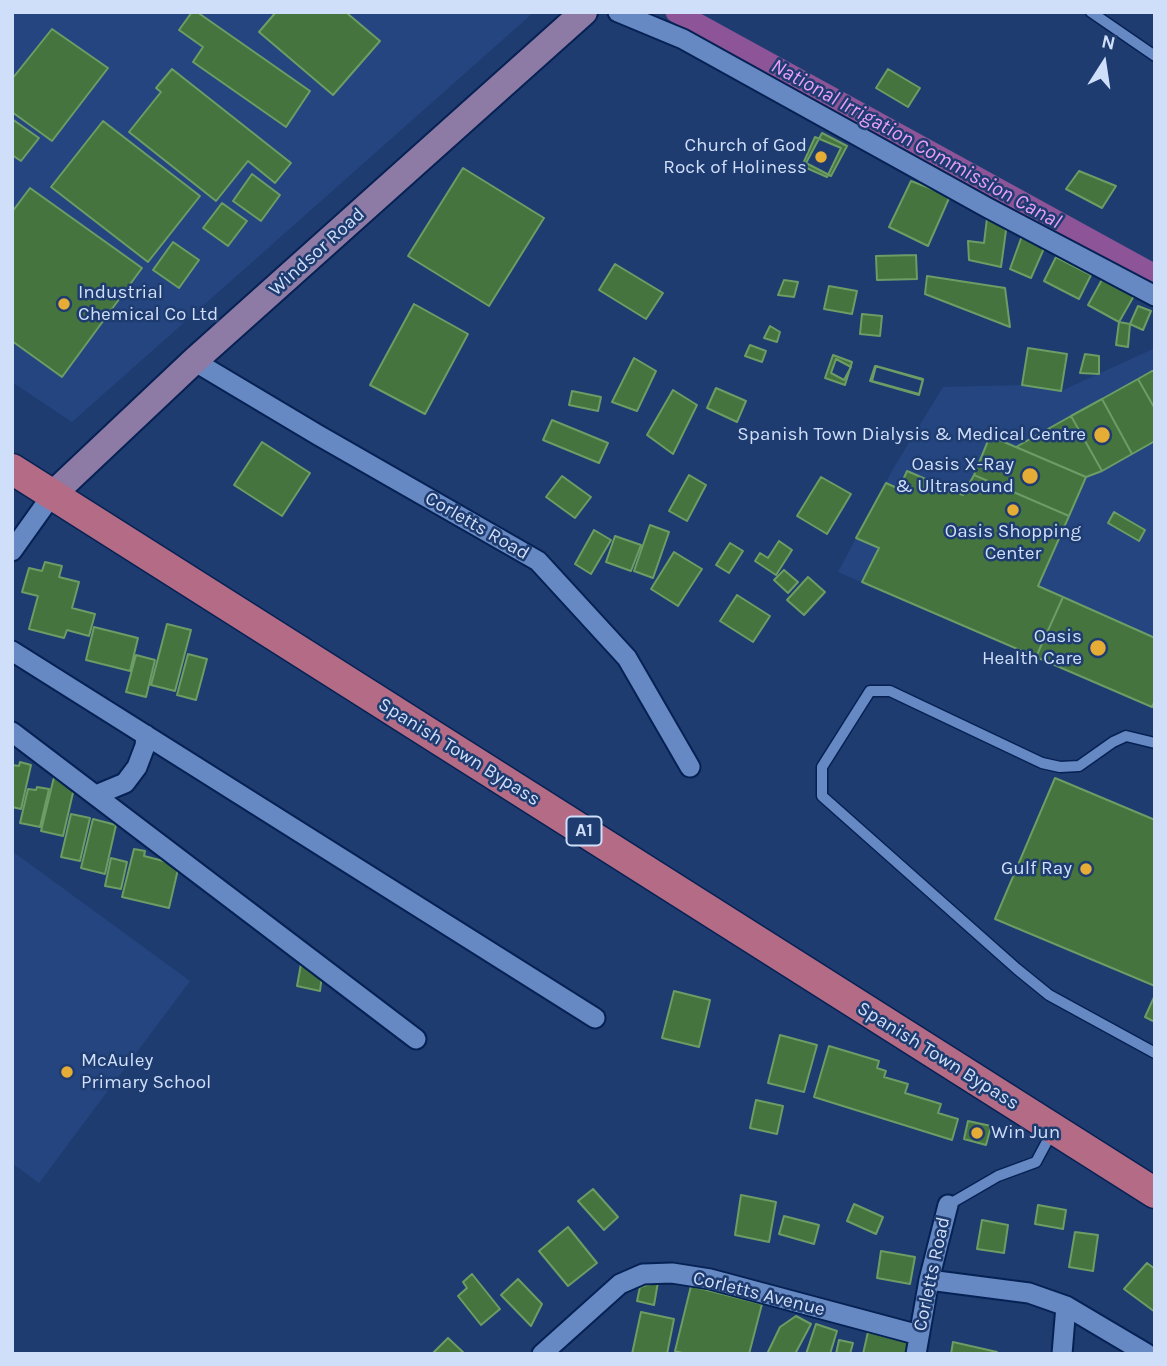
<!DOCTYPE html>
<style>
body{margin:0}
#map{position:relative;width:1167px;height:1366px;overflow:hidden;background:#1f3c71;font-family:Karla,sans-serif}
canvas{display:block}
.frame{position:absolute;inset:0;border:14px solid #d0dff9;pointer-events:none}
.north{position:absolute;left:1069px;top:28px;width:70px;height:70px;-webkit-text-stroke:5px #1f3c71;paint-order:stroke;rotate:12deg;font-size:19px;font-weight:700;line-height:28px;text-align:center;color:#d0dff9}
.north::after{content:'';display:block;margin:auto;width:24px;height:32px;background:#d0dff9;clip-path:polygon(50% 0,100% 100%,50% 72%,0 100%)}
</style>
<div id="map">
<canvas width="1167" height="1366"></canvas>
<div class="frame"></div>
<div class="north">N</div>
</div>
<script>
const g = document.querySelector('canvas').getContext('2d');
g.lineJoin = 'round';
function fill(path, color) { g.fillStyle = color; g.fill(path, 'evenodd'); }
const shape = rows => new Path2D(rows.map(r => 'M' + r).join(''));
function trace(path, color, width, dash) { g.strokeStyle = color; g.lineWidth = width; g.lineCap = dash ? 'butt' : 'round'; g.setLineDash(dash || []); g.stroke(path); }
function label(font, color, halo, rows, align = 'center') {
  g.font = font + ' Karla,sans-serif'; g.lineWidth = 5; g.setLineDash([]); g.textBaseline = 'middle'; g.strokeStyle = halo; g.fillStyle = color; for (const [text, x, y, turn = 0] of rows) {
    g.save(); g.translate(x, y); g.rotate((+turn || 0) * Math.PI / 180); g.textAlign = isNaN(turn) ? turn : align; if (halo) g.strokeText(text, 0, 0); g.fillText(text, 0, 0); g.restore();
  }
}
const built = shape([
 [12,12,534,12,72,422,12,382],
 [1155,348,1155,709,838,572,893,469,943,387,1022,385,1061,391],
 [12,851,190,981,39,1183,12,1163]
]);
const canal = shape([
 [676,12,1155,275]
]);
const building = shape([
 [192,12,197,12,310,91,286,127,193,62,203,47,179,30,192,12],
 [276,12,349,12,348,14,380,41,333,95,259,32,276,12],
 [52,29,108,68,52,141,12,112,12,79,52,29],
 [172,69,291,163,275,183,248,161,216,201,129,132,161,92,156,88,172,69],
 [888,69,920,88,908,107,876,88,888,69],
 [12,119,39,138,21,161,12,155,12,119],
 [103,121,200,196,148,262,51,187,103,121],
 [822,133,847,146,831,176,806,163,822,133],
 [815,137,841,148,827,177,802,166,815,137],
 [463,168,544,218,489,306,408,256,463,168],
 [1079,171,1116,186,1102,208,1066,189,1079,171],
 [252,174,280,195,261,221,233,201,252,174],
 [911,181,950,196,928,246,889,227,911,181],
 [30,188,142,268,62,377,12,341,12,212,30,188],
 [222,203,247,221,228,246,203,228,222,203],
 [987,218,1007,223,1001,267,969,260,968,241,984,243,987,218],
 [1023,233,1045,246,1031,278,1010,269,1023,233],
 [173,242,199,260,179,288,153,270,173,242],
 [916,255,917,279,877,280,876,256,916,255],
 [1056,257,1091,275,1079,299,1044,281,1056,257],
 [615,264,663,293,646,319,599,290,615,264],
 [927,276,1005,288,1010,327,925,294,927,276],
 [1104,276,1135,294,1119,322,1088,305,1104,276],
 [784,280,798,282,794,297,778,295,784,280],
 [829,286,857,291,852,314,824,309,829,286],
 [414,304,468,334,425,414,370,385,414,304],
 [1138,306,1151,311,1143,330,1130,324,1138,306],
 [862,314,882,316,880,336,860,334,862,314],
 [1119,322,1130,324,1128,347,1116,345,1119,322],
 [770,326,780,332,777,342,764,338,770,326],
 [750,345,766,351,762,362,745,356,750,345],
 [1028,348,1067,354,1061,391,1022,385,1028,348],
 [1085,354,1099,356,1099,374,1080,373,1085,354],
 [833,355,852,362,845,385,825,378,833,355],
 [634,358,656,371,637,411,612,402,634,358],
 [836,359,851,367,844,380,831,373,836,359],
 [875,366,923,380,919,395,870,381,875,366],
 [876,366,923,379,919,394,872,381,876,366],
 [1152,371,1155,371,1155,409,1138,379,1152,371],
 [1138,379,1155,409,1155,441,1132,454,1102,399,1138,379],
 [716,388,746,401,737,422,707,408,716,388],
 [673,390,697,405,673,454,647,435,673,390],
 [572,391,601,397,598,411,569,405,572,391],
 [1102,399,1132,454,1102,471,1071,416,1102,399],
 [1071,416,1102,471,1086,477,1016,447,1071,416],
 [552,420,608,443,599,463,543,440,552,420],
 [990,436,1086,477,1069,516,974,475,990,436],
 [262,442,310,473,282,516,234,485,262,442],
 [907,471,963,495,974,475,1069,516,1038,586,1063,597,1036,657,862,582,879,548,856,538,886,483,899,489,907,471],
 [689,475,706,485,687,521,669,511,689,475],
 [562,476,591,497,575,518,546,497,562,476],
 [821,477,851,494,827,534,797,516,821,477],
 [1114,512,1145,530,1139,541,1108,523,1114,512],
 [650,525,669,532,653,578,634,571,650,525],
 [594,530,611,540,591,574,575,564,594,530],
 [615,536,641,545,631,571,606,562,615,536],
 [779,541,792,550,776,575,755,561,760,553,768,558,779,541],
 [730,543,743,551,729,573,716,565,730,543],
 [674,552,702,569,678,606,651,589,674,552],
 [45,562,62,566,59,577,79,582,72,608,95,614,89,636,67,630,64,638,29,629,38,596,22,592,29,568,42,571,45,562],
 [784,570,798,582,788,593,774,580,784,570],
 [808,577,825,592,804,615,787,600,808,577],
 [737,595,770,616,753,642,720,621,737,595],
 [1063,597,1155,638,1155,701,1152,707,1036,657,1063,597],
 [167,624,191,630,175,691,151,685,167,624],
 [94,627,138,638,130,671,86,660,94,627],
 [188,654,207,659,196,700,177,695,188,654],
 [136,655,155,660,146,697,126,692,136,655],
 [20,762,31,765,21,809,12,807,12,765,19,766,20,762],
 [55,773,75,784,63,836,41,831,55,773],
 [1055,778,1155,820,1155,986,995,919,1055,778],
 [37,787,49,789,40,827,20,823,28,789,36,790,37,787],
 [71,814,90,818,80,861,61,857,71,814],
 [93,819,116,825,105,874,81,868,93,819],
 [134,849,145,851,144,856,179,865,169,908,122,897,134,849],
 [111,858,127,862,121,889,105,886,111,858],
 [301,964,310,966,322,975,320,991,297,986,301,964],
 [674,991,710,1000,699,1047,662,1038,674,991],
 [1155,995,1155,1022,1145,1017,1155,995],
 [780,1035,817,1045,804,1092,768,1083,780,1035],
 [829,1046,879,1061,877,1068,886,1071,884,1077,908,1084,905,1093,941,1104,938,1113,958,1119,952,1140,814,1097,829,1046],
 [756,1100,783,1106,777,1134,750,1128,756,1100],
 [968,1121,991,1126,986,1145,964,1139,968,1121],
 [593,1189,618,1217,604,1230,578,1201,593,1189],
 [741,1195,776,1202,769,1242,735,1235,741,1195],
 [854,1204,883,1217,876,1234,847,1221,854,1204],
 [1038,1205,1066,1210,1063,1229,1035,1224,1038,1205],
 [784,1216,819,1225,814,1244,779,1234,784,1216],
 [982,1220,1008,1225,1004,1253,977,1249,982,1220],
 [568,1227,597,1263,568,1286,539,1251,568,1227],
 [1075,1232,1098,1235,1093,1271,1069,1267,1075,1232],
 [881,1251,915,1257,910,1284,877,1278,881,1251],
 [1147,1263,1155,1269,1155,1312,1124,1289,1147,1263],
 [472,1274,500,1309,481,1325,458,1296,467,1288,463,1282,472,1274],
 [518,1279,542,1304,531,1326,501,1295,518,1279],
 [658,1282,654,1305,637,1301,640,1287,658,1282],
 [691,1286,762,1304,749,1354,686,1354,675,1351,691,1286],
 [641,1312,674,1319,667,1354,632,1354,641,1312],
 [796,1316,811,1324,795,1354,771,1354,768,1352,780,1327,796,1316],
 [816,1324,837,1331,830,1354,806,1354,816,1324],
 [868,1332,914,1344,912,1354,863,1354,868,1332],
 [448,1338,465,1354,432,1354,448,1338],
 [839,1340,853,1343,850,1354,836,1354,839,1340],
 [953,1342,997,1352,996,1354,951,1354,953,1342]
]);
const lane = shape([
 [1091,12,1155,56],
 [1155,743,1126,736,1113,742,1079,766,1060,767,1042,763,890,691,870,691,822,767,822,796,1017,969,1049,995,1155,1053],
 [948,1205,998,1176,1036,1162,1052,1132]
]);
const street = shape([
 [618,12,683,39,988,208,1155,296],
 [194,361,318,435,538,561,627,658,690,767],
 [12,551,52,495],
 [12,651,595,1018],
 [12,732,416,1039],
 [96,795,125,783,137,767,145,746,146,735],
 [929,1280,1029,1293,1066,1306,1147,1354],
 [542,1354,620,1284,643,1274,672,1273,710,1279,919,1335],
 [916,1354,929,1280,948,1205],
 [1062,1354,1066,1306]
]);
const secondary = shape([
 [52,495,194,361,584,12]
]);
const primary = shape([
 [12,469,1155,1193]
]);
const markers = [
 [821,157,7,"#e6ad36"],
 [64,304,7,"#e6ad36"],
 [1102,435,9,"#e6ad36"],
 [1030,476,9,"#e6ad36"],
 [1013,510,7,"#e6ad36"],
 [1098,648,9,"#e6ad36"],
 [1086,869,7,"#e6ad36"],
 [67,1072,7,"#e6ad36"],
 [977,1133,7,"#e6ad36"]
];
const shields = [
 [584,831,35]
];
const shieldNames = [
 ["A1",584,831]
];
const poiNames = [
 ["Church of God",807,146],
 ["Rock of Holiness",807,168],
 ["Industrial",78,293,"left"],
 ["Chemical Co Ltd",78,315,"left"],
 ["Spanish Town Dialysis & Medical Centre",1086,435],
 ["Oasis X-Ray",1014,465],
 ["& Ultrasound",1014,487],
 ["Oasis Shopping",1013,532,"center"],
 ["Center",1013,554,"center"],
 ["Oasis",1082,637],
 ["Health Care",1082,659],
 ["Gulf Ray",1072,869],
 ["McAuley",81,1061,"left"],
 ["Primary School",81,1083,"left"],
 ["Win Jun",991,1133,"left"]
];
const streetNames = [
 ["Windsor Road",317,252,-42],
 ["Corletts Road",477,526,30],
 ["Spanish Town Bypass",459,752,32],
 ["Spanish Town Bypass",938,1056,32],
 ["Corletts Road",932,1274,-78],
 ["Corletts Avenue",759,1294,14]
];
const waterNames = [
 ["National Irrigation Commission Canal",916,144,29]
];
fill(built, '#244580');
trace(canal, '#8d5597', 21);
fill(building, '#45743e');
trace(building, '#6c9d65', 2);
trace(lane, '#062153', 13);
trace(street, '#062153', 23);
trace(secondary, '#062153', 30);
trace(primary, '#062153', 33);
trace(lane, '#6688c3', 10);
trace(street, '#6688c3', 19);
trace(secondary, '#8d7aa5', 26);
trace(primary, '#b46c86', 30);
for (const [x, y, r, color] of markers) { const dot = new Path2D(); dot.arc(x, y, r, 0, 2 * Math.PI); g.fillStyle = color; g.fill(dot); trace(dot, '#1f3c71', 2.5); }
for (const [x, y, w] of shields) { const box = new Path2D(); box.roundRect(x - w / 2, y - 14.5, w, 29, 5); g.fillStyle = '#1f3c71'; g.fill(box); trace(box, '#d0dff9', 2); }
label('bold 18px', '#d0dff9', null, shieldNames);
label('19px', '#d0dff9', '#1f3c71', poiNames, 'right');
label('19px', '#d0dff9', '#1f3c71', streetNames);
label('italic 21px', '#ea9ef8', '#1f3c71', waterNames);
</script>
